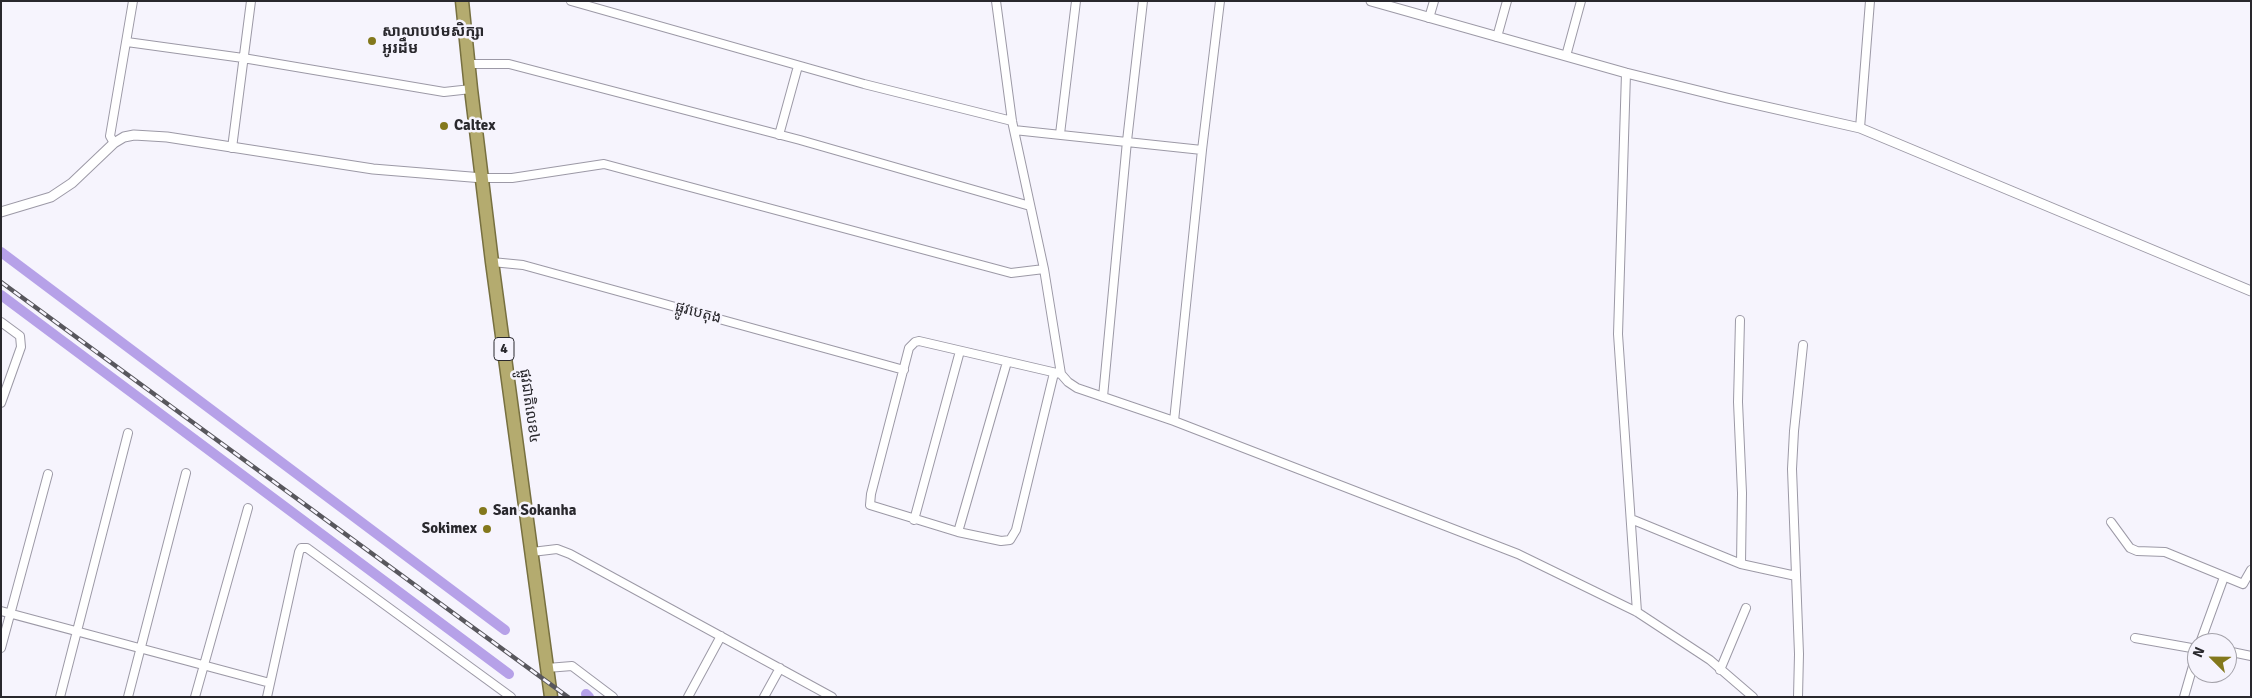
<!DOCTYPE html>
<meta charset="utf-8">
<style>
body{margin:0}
#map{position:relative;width:2252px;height:698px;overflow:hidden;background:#f6f4fd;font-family:Signika,sans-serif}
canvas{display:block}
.frame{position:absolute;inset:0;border:2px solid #29282d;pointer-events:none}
.north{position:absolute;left:2187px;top:633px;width:50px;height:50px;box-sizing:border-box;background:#f6f4fd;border:1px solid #a4a2aa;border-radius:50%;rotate:293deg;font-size:14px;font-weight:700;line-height:20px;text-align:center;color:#29282d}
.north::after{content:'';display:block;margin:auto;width:18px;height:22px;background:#83781c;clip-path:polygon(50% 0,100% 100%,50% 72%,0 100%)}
</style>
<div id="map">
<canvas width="2252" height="698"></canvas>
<div class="frame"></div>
<div class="north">N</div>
</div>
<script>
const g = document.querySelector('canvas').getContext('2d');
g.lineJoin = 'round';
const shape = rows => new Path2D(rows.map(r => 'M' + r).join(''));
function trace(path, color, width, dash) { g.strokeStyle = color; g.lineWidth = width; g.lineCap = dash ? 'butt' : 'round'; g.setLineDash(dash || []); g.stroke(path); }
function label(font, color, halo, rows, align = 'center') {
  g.font = font + ' Signika,"Noto Sans Khmer",sans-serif'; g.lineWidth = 5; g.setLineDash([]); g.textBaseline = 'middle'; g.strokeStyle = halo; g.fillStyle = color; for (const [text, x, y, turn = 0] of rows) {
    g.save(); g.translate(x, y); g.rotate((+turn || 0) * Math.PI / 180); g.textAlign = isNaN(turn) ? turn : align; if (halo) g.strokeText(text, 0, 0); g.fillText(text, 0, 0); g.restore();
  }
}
const canal = shape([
 [1,252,505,630],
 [1,295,509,674],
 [586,694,589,697]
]);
const minor = shape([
 [571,1,864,84,1012,121],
 [996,1,1012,121,1044,269,1061,374,1068,382,1077,388,1174,421,1518,554,1637,612,1710,660,1753,697],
 [1429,18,1434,1],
 [1497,37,1507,1],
 [127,42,243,58,444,92,471,89],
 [1566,56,1581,1],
 [468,64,509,64,800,140,1030,206],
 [1626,73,1618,334,1637,612],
 [1860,128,1870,1],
 [1014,130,1202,150],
 [1060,134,1076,1],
 [779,135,798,66],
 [114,143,110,136,133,1],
 [232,148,251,1],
 [483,178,512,178,604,164,1011,273,1044,269],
 [492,262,523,265,904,370],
 [1740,320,1738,402,1742,493,1741,564],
 [1,322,20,336,21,347,1,403],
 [1054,373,1016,530,1010,540,1001,541,958,532,870,505,871,494,909,348,915,342,919,341,1061,374],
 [1103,397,1127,141,1143,1],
 [1174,421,1202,150,1220,1],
 [1631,519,1741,564,1796,576],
 [914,520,960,351],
 [2111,522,2130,548,2137,551,2165,552,2243,584,2251,570],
 [958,532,1007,362],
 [532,552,557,549,570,554,832,697],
 [1,611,270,683],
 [2135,638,2197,649],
 [2200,643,2224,577],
 [1,648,48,474],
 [2227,651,2251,656],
 [547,668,572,666,613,697],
 [1720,670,1746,608],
 [60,697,128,433],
 [128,697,186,473],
 [195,697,248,508],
 [267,697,299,552,301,548,307,548,511,697],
 [688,697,721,636],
 [764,697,780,668],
 [1798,697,1799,654,1792,469,1794,431,1803,345],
 [2184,697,2197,652]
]);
const tertiary = shape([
 [1371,1,1626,73,1727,98,1860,128,2251,291],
 [1,212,51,197,72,183,114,143,124,137,134,135,167,137,373,169,483,178]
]);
const trunk = shape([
 [462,1,471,89,492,262,551,697]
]);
const rail = shape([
 [1,282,568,697]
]);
const markers = [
 [372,41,5,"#83781c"],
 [444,126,5,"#83781c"],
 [483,511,5,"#83781c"],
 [487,529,5,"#83781c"]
];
const shields = [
 [504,349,20]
];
const shieldNames = [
 ["4",504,349]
];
const poiNames = [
 ["សាលាបឋមសិក្សា",382,32],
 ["អូរដឹម",382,49],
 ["Caltex",454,126],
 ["San Sokanha",493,511],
 ["Sokimex",477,529,"right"]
];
const streetNames = [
 ["ផ្លូវបេតុង",698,313,15],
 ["ផ្លូវជាតិលេខ៤",529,406,82]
];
trace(canal, '#b6a1e8', 10);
trace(minor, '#9c99a6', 10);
trace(tertiary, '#9c99a6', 11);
trace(trunk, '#777040', 15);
trace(minor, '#fff', 8);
trace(tertiary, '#fff', 9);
trace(trunk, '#b4ab6f', 12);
trace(rail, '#58575d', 4.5);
trace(rail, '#f6f4fd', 2.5, [8]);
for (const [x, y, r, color] of markers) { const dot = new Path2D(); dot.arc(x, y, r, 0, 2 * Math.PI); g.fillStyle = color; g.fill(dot); trace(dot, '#f6f4fd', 2); }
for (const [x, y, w] of shields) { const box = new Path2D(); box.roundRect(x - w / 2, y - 11.5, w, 23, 4); g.fillStyle = '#f6f4fd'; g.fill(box); trace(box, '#29282d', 1); }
label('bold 14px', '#29282d', null, shieldNames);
label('bold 15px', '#29282d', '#f6f4fd', poiNames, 'left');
label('15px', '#29282d', '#f6f4fd', streetNames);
</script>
